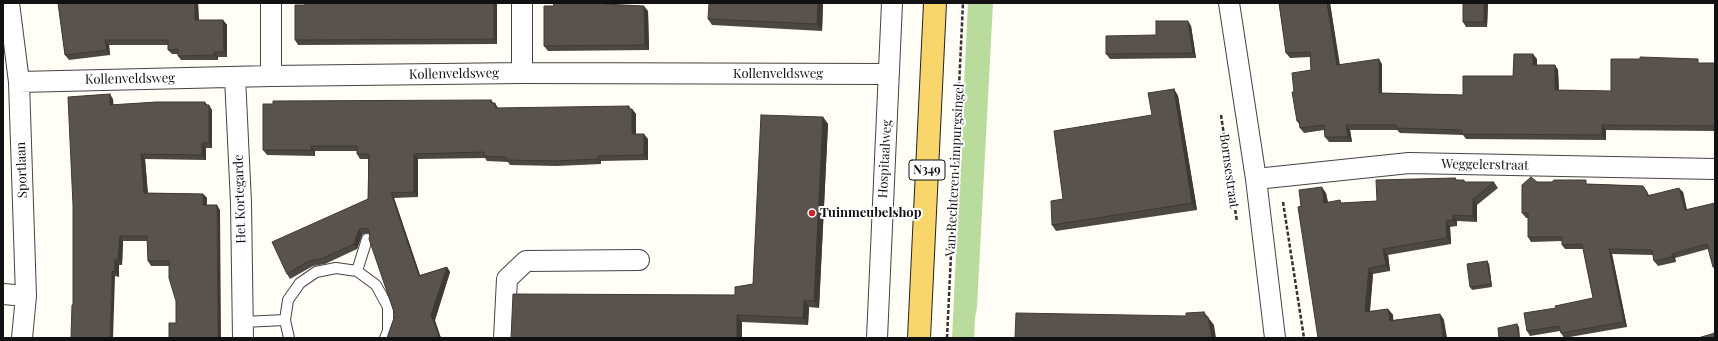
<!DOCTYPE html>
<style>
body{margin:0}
#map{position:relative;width:1718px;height:341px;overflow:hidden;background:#fffdf5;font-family:"Playfair Display",serif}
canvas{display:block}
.frame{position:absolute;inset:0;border:4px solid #111;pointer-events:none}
</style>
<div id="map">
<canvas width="1718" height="341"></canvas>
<div class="frame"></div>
</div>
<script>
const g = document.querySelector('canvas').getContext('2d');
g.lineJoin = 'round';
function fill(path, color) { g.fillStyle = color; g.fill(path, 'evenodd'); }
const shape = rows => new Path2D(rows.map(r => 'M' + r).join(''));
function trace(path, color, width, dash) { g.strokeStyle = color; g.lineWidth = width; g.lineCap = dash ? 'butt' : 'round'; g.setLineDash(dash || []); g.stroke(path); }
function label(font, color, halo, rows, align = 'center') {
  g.font = font + ' "Playfair Display",serif'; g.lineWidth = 4; g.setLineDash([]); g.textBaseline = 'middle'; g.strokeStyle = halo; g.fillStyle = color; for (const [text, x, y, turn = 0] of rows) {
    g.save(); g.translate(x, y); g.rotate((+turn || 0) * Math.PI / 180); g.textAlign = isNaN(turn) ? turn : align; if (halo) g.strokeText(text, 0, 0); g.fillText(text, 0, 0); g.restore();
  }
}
const forest = shape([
 [968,3,993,3,977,307,975,318,974,338,952,338]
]);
const path = shape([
 [1221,115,1237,222],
 [1283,202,1304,338],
 [947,338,963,3]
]);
const service = shape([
 [357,271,367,239],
 [243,322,285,320],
 [289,338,285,320,288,300,300,283,316,272,336,268,357,271,376,285,388,307,388,331,385,338]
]);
const minor = shape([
 [9,3,19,82,26,296,22,338],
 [271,3,271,76],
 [522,3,522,73],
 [1229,3,1256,179,1275,338],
 [235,77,241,203,243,338],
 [19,82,271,76,522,73,889,74],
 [1256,179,1409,163,1715,169],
 [3,294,26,296],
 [504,338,507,279,526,261,639,260],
 [877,338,892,3]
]);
const primary = shape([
 [919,338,935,3]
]);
const wall = shape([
 [58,3,198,3,199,20,223,20,227,25,227,57,218,57,218,60,181,60,178,56,178,54,172,54,168,50,168,45,109,45,110,55,69,60,65,55],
 [553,3,607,3,607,5,648,11,649,50,548,51,544,46,554,6],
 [823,3,822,31,712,25,708,19],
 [1279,3,1330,3,1340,65,1382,64,1382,93,1463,95,1513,76,1537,59,1537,65,1555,65,1558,70,1559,90,1611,91,1701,63,1715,63,1715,131,1606,130,1606,140,1466,139,1463,135,1400,133,1397,130,1350,130,1352,142,1329,142,1325,137,1324,130,1304,133,1300,128,1300,125,1297,121,1294,92,1311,70,1310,57,1290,58,1286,53],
 [1488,3,1487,27,1466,27,1463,22],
 [497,4,497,44,298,45,295,40],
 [1188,21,1191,26,1196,58,1110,59,1106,54,1156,35],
 [1174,89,1178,96,1197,210,1056,231,1052,225,1063,199,1152,115],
 [113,99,113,105,207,105,212,110,212,148,206,148,206,160,145,159,148,193,203,194,207,198,207,205,220,210,176,323,176,301,169,266,151,266,148,261,147,241,123,241,122,265,119,265,119,277,115,276,73,305],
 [493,103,498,108,632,109,636,114,636,134,648,139,648,160,601,161,601,164,557,166,510,165,508,162,487,161,485,158,418,159,418,197,394,198,420,275,447,267,450,272,435,320,387,338,395,315,370,234,366,233,362,235,357,249,325,264,313,266,290,279,287,274,368,199,368,159,360,159,357,154,357,151,315,151,315,156,267,155,263,150],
 [823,117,828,124,819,308,809,307,808,325,742,322,742,338,511,338,735,295,753,284],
 [1455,178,1457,180,1464,180,1465,182,1494,182,1498,188,1477,205,1477,222,1457,221,1457,226,1450,227,1451,244,1388,255,1390,271,1373,274,1370,312,1388,309,1393,315,1393,320,1440,314,1444,320,1318,338,1301,206,1326,193,1328,202,1342,203,1377,201],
 [1537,182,1643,186,1649,195,1683,192,1687,210,1715,203,1715,270,1713,267,1708,249,1675,258,1676,262,1658,266,1654,261,1653,255,1612,254,1627,327,1564,338,1561,333,1560,331,1530,336,1527,331,1556,308,1593,298,1583,249,1565,249,1562,245,1562,241,1531,242,1528,237,1528,218,1526,218,1522,213],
 [1487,261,1489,264,1492,287,1472,290,1470,287]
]);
const shadedWall = shape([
 [195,3,198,3,199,25,195,20],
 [494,3,496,3,497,4,497,44,494,39],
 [818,3,823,3,822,31,817,24],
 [1327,3,1330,3,1340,70,1337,65],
 [1484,3,1488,3,1487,27,1484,22],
 [644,6,648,11,649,50,645,45],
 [223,20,227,25,227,57,224,52],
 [1188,21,1191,26,1196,58,1193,53],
 [105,40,109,45,110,55,107,50],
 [214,52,218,57,218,60,214,55],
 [1533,54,1537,59,1537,70,1533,65],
 [1379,59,1382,64,1382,98,1379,93],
 [1555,65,1558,70,1559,95,1555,90],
 [1174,89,1178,96,1197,210,1192,203],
 [110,94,113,99,114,110,110,105],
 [491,100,495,105,495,103,498,108,498,113,491,103],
 [205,102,209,107,209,105,212,110,212,148,209,143],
 [629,106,632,111,632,109,636,114,636,140,632,134],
 [823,117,828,124,819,308,814,301],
 [1346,125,1350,130,1352,142,1348,137],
 [1602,125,1606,130,1606,140,1602,135],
 [644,134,648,139,648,160,644,155],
 [202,143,206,148,206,160,202,155],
 [311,146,315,151,315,156,312,150],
 [141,154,145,159,148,198,144,193],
 [414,154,418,159,418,197,414,192],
 [598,156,601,161,601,164,598,159],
 [1322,187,1326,193,1329,209,1324,203],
 [1679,188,1683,192,1688,215,1685,210],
 [391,193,394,198,422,281,419,276],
 [203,194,207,198,207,210,203,205],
 [1473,199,1477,205,1477,222,1473,216],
 [217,205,220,210,221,338,218,338],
 [1453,215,1457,221,1457,226,1453,220],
 [1446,221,1450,227,1451,244,1447,238],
 [359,229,362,235,357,249,354,244],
 [120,236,123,241,122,265,118,260],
 [1383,249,1388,255,1390,271,1386,265],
 [1609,249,1612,254,1627,327,1624,322],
 [1672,254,1675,258,1676,262,1672,257],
 [115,260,119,265,119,277,115,272],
 [1487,261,1489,264,1492,287,1491,284],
 [447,267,450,272,435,320,441,338,439,337,431,315],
 [1369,268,1373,274,1369,319,1365,312],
 [112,271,115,276,113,338,110,338],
 [804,300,809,307,808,325,803,318],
 [1388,309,1393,315,1394,327,1390,321],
 [1204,312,1214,325,1216,338,1212,338,1205,317],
 [1440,314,1444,320,1447,338,1443,338],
 [737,315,742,322,742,338,737,338],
 [1517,324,1519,327,1520,338,1519,338]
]);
const building = shape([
 [58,3,195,3,195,20,223,20,224,52,214,52,214,55,178,56,178,49,168,50,168,40,105,40,107,50,65,55,58,3],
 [305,3,494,3,494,39,295,40,295,5,305,5,305,3],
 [553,3,604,3,604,4,644,6,645,45,544,46,544,6,554,6,553,3],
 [709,3,818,3,817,24,708,19,709,3],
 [1279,3,1327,3,1337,65,1379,59,1379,93,1463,95,1463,76,1513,76,1514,54,1533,54,1533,65,1555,65,1555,90,1611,91,1611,59,1640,59,1640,57,1698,59,1698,63,1715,63,1715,126,1602,125,1602,135,1462,134,1462,130,1396,128,1396,125,1346,125,1348,137,1325,137,1324,125,1300,128,1299,121,1297,121,1292,92,1294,92,1292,73,1311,70,1310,52,1286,53,1279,3],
 [1463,3,1484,3,1484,22,1463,22,1463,3],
 [1156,21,1188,21,1193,53,1106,54,1106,36,1156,35,1156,21],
 [1174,89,1192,203,1052,225,1051,201,1063,199,1054,131,1152,115,1148,93,1174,89],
 [110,94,110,105,156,102,205,102,205,105,209,105,209,143,202,143,202,155,141,154,144,193,203,194,203,205,217,205,218,338,169,338,169,323,176,323,176,301,169,278,169,261,148,261,147,236,120,236,118,260,115,260,115,272,112,271,110,338,71,338,72,305,73,305,73,205,68,97,110,94],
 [491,100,491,103,495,103,495,108,629,106,629,109,632,109,632,134,644,134,644,155,598,156,598,159,554,161,506,160,506,157,484,156,484,152,414,154,414,192,391,193,419,276,447,267,431,315,439,337,445,338,387,338,395,315,369,239,370,233,368,229,362,228,359,229,354,244,321,259,309,261,287,274,272,242,368,199,369,154,357,154,357,146,311,146,312,150,263,150,263,104,273,104,273,101,491,100],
 [761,115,823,117,814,301,804,300,803,318,737,315,737,338,511,338,513,294,735,295,735,287,753,284,761,115],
 [1531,177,1537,182,1552,182,1554,180,1586,180,1586,184,1643,186,1647,192,1647,196,1679,188,1685,210,1715,203,1715,266,1713,267,1707,244,1672,254,1672,257,1654,261,1652,250,1609,249,1624,322,1561,333,1559,326,1527,331,1524,313,1556,308,1555,306,1593,298,1582,244,1562,245,1562,237,1528,237,1528,213,1522,213,1522,185,1531,177],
 [1455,178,1456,180,1464,180,1464,182,1494,182,1473,199,1473,216,1453,215,1453,220,1446,221,1447,238,1383,249,1386,265,1369,268,1365,312,1388,309,1390,321,1440,314,1443,338,1318,338,1298,207,1301,206,1299,190,1322,187,1324,203,1340,200,1341,203,1377,201,1376,180,1455,178],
 [1487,261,1491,284,1470,287,1467,264,1487,261],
 [1204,312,1205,317,1208,317,1212,338,1015,338,1016,313,1186,316,1186,313,1204,312],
 [1517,324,1519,338,1499,338,1498,328,1517,324],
 [1715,333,1715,338,1698,338,1715,333]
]);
const markers = [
 [812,213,4,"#c4262e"]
];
const shields = [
 [927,170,36]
];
const shieldNames = [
 ["N349",927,170]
];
const streetNames = [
 ["Kollenveldsweg",454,74,-1],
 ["Kollenveldsweg",778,74],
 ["Kollenveldsweg",130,79,-1],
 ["Hospitaalweg",885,159,-87],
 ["Weggelerstraat",1485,165,1],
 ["Sportlaan",22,170,-92],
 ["Van Rechteren Limpurgsingel",955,170,-87],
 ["Bornsestraat",1229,171,82],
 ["Het Kortegarde",240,199,-92]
];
const poiNames = [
 ["Tuinmeubelshop",820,213]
];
fill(forest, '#b9dc9c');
trace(service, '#444', 12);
trace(minor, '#444', 22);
trace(primary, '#222', 24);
trace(path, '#333', 2.5, [4, 2]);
trace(service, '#fff', 10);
trace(minor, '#fff', 20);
trace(primary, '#f9d66b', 22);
fill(wall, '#4d4742');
fill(shadedWall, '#3f3936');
fill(building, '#5a524d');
trace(building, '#3f3936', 1);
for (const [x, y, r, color] of markers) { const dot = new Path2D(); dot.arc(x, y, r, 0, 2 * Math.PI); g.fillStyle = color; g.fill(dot); trace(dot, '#fff', 1.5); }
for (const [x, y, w] of shields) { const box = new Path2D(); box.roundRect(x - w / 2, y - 10, w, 20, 3); g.fillStyle = '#fff'; g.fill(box); trace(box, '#111', 1); }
label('bold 12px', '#111', null, shieldNames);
label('13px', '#111', '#fff', streetNames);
label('bold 13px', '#111', '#fff', poiNames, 'left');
</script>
